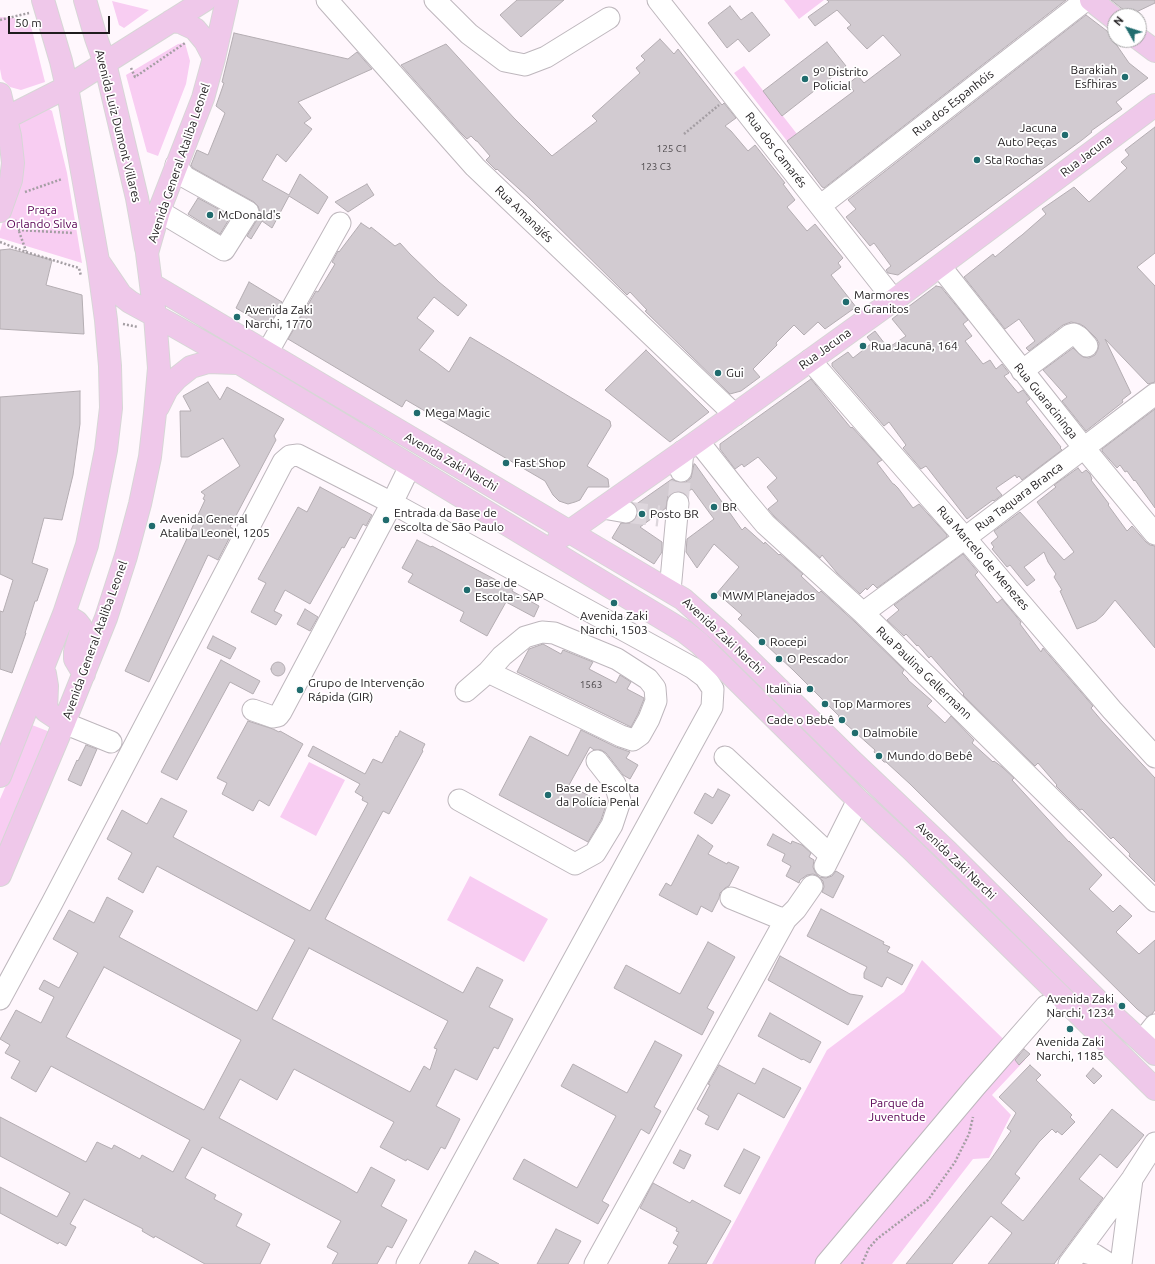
<!DOCTYPE html>
<meta charset="utf-8">
<style>
body{margin:0}
#map{position:relative;width:1155px;height:1264px;overflow:hidden;background:#fff7fd;font-family:Ubuntu,sans-serif}
canvas{display:block}
.north{position:absolute;left:1107px;top:8px;width:40px;height:40px;box-sizing:border-box;background:#fff;border:1px solid #a5a4a5;border-radius:50%;rotate:309deg;font-size:11px;font-weight:700;line-height:16px;text-align:center;color:#1f1c1e}
.north::after{content:'';display:block;margin:auto;width:14px;height:18px;background:#206c6e;clip-path:polygon(50% 0,100% 100%,50% 72%,0 100%)}
.scale{position:absolute;left:8px;top:16px;width:102px;height:18px;box-sizing:border-box;border:2px solid #1f1c1e;border-top:0;padding-left:5px;font-size:12px;line-height:14px;white-space:nowrap;color:#1f1c1e;-webkit-text-stroke:3px #fff;paint-order:stroke}
</style>
<div id="map">
<canvas width="1155" height="1264"></canvas>
<div class="north">N</div>
<div class="scale">50 m</div>
</div>
<script>
const g = document.querySelector('canvas').getContext('2d');
g.lineJoin = 'round';
function fill(path, color) { g.fillStyle = color; g.fill(path, 'evenodd'); }
const shape = rows => new Path2D(rows.map(r => 'M' + r).join(''));
function trace(path, color, width, dash) { g.strokeStyle = color; g.lineWidth = width; g.lineCap = dash ? 'butt' : 'round'; g.setLineDash(dash || []); g.stroke(path); }
function label(font, color, halo, rows, align = 'center') {
  g.font = font + ' Ubuntu,sans-serif'; g.lineWidth = 3.5; g.setLineDash([]); g.textBaseline = 'middle'; g.strokeStyle = halo; g.fillStyle = color; for (const [text, x, y, turn = 0] of rows) {
    g.save(); g.translate(x, y); g.rotate((+turn || 0) * Math.PI / 180); g.textAlign = isNaN(turn) ? turn : align; if (halo) g.strokeText(text, 0, 0); g.fillText(text, 0, 0); g.restore();
  }
}
const green = shape([
 [784,0,824,0,799,19],
 [112,1,149,10,124,28,119,25],
 [0,17,23,19,28,22,31,26,45,82,21,90,10,87,2,79,0,69],
 [185,43,190,61,186,84,158,156,147,152,126,75,178,44],
 [744,66,797,134,787,141,734,73],
 [46,107,52,111,67,173,82,263,0,238,0,231,17,177,12,125],
 [32,725,50,732,0,853,0,799],
 [309,762,345,780,316,836,280,817],
 [470,876,548,919,524,962,447,920],
 [922,960,1025,1060,992,1095,1011,1115,989,1158,973,1159,892,1264,712,1264,827,1050,904,992]
]);
const building = shape([
 [517,0,564,0,521,37,500,15,517,0],
 [827,0,1066,0,824,188,822,187,787,141,854,91,848,84,858,76,864,83,901,55,883,35,867,49,847,28,851,25,837,10,815,26,808,17,829,2,827,0],
 [1111,0,1155,0,1155,3,1130,15,1111,0],
 [730,6,741,20,752,12,770,35,749,52,738,39,727,48,708,23,730,6],
 [1086,15,1107,31,1129,63,1148,78,1116,102,1122,109,1091,131,1092,132,1082,140,898,275,888,273,886,270,891,266,874,243,870,246,846,217,856,209,848,200,1086,15],
 [234,33,348,59,357,52,372,69,298,102,311,118,304,123,312,129,286,162,277,154,262,180,289,195,300,174,328,197,318,214,289,196,272,228,262,221,251,239,247,236,258,218,260,212,258,206,254,202,193,168,191,165,197,150,208,155,225,113,216,106,224,83,222,82,234,33],
 [660,39,674,54,678,49,714,95,722,105,724,103,736,118,725,126,731,131,748,151,755,145,785,183,783,184,795,200,787,207,807,231,815,224,843,258,838,263,841,267,831,275,856,307,825,329,818,322,804,335,794,325,776,343,777,345,753,369,760,377,741,391,730,394,645,311,647,310,630,292,627,295,529,198,497,169,496,170,486,160,490,156,477,141,476,141,471,136,467,139,460,132,401,65,446,44,514,118,552,156,597,121,592,116,640,73,636,68,645,60,641,56,660,39],
 [827,42,846,66,782,116,763,91,827,42],
 [1155,127,1155,253,1137,267,1155,286,1155,382,1148,384,1105,339,1131,393,1122,400,1123,402,1086,431,1062,401,1067,397,1043,370,1073,348,1083,357,1089,358,1095,355,1098,349,1099,343,1096,338,1085,327,1080,324,1071,322,1063,325,1029,351,1026,348,1035,341,1019,319,1005,329,964,277,993,254,995,257,1018,238,1022,235,1046,214,1042,209,1074,187,1089,202,1127,168,1121,162,1129,155,1125,150,1155,127],
 [367,184,374,195,348,212,335,202,367,184],
 [198,198,231,216,220,234,188,214,198,198],
 [361,223,370,229,371,227,395,246,400,243,410,254,439,282,467,305,458,316,434,297,417,318,434,331,419,350,436,362,449,372,470,337,610,421,611,426,587,466,608,479,609,487,588,487,580,500,575,502,568,504,559,501,553,495,545,481,406,400,402,407,288,339,316,291,318,292,335,264,332,262,338,251,339,252,361,223],
 [10,249,52,260,46,285,82,295,84,334,0,329,0,250,10,249],
 [249,282,282,302,268,327,236,308,249,282],
 [936,286,941,287,968,320,963,324,972,336,965,341,983,364,990,360,996,369,1002,364,1009,373,1004,376,1018,393,1023,390,1030,399,1026,402,1061,447,1060,448,1062,450,1022,480,1019,476,1017,478,1015,475,996,488,1002,495,994,501,993,500,967,519,926,466,921,469,903,448,906,445,889,422,884,426,832,366,832,363,848,352,853,358,872,343,867,337,875,331,888,348,906,336,892,319,936,286],
 [646,350,709,412,670,442,605,390,646,350],
 [811,379,851,428,852,427,882,460,877,463,893,484,894,484,898,488,913,508,919,504,947,535,947,537,877,588,873,584,867,590,866,588,860,594,837,573,822,555,820,558,774,516,768,509,778,501,767,487,777,478,758,457,744,467,742,464,735,469,720,449,720,444,811,379],
 [208,382,220,400,227,387,284,419,274,436,276,440,230,527,234,529,218,560,208,555,149,682,125,671,205,500,203,499,205,495,201,492,240,466,223,438,188,457,181,457,180,411,191,411,183,396,208,382],
 [80,391,80,424,73,475,62,520,44,518,32,563,48,569,37,601,35,601,25,633,26,633,12,673,0,669,0,611,3,612,13,580,0,574,0,397,80,391],
 [1155,409,1155,508,1135,480,1134,481,1127,471,1125,472,1120,465,1117,468,1102,451,1102,449,1155,409],
 [694,464,695,464,742,530,745,527,764,544,765,542,779,555,780,554,803,574,801,576,819,593,821,591,855,622,904,670,902,673,908,679,908,680,932,701,927,706,945,723,951,716,974,740,972,743,993,762,994,761,1002,767,1014,778,1012,780,1069,842,1069,841,1102,875,1089,889,1113,912,1120,905,1132,916,1116,932,1139,954,1155,940,1155,1010,1152,1014,1147,1017,1137,1009,910,784,886,762,884,762,874,752,875,750,838,717,839,716,793,670,738,619,742,615,717,593,739,567,714,544,697,568,686,552,687,539,714,519,692,489,685,493,679,491,673,492,668,496,666,508,640,527,662,542,662,552,654,564,612,538,621,523,630,523,635,519,638,514,637,508,635,505,672,479,679,483,686,482,691,478,694,464],
 [1078,468,1082,473,1086,470,1090,474,1092,479,1091,480,1109,504,1108,505,1127,531,1132,526,1146,542,1150,545,1155,546,1155,648,1115,600,1103,615,1096,621,1077,629,1060,591,1062,590,1054,577,1056,574,1048,562,1044,552,1027,565,1024,567,1035,580,1027,586,1010,565,1007,567,992,549,994,547,991,543,998,537,994,531,1020,512,1064,560,1074,552,1037,502,1056,487,1054,485,1078,468],
 [320,487,372,515,366,526,363,524,355,539,350,537,344,548,342,547,310,604,285,590,274,611,282,615,276,625,251,612,266,583,258,579,298,507,307,512,320,487],
 [417,540,431,547,432,546,513,589,512,591,539,606,534,617,506,602,487,636,460,621,464,612,408,582,413,574,402,568,417,540],
 [963,554,978,572,975,575,997,603,1002,599,1021,622,1020,624,1041,652,1043,648,1093,706,1091,708,1102,721,1155,778,1155,882,1129,856,1130,854,1113,837,1111,839,1082,809,1080,810,1056,786,1057,785,1038,763,1035,766,963,695,964,694,931,656,929,658,918,645,917,646,906,634,904,636,887,620,899,610,894,605,963,554],
 [305,609,318,617,310,631,297,624,305,609],
 [213,636,236,648,230,659,207,648,213,636],
 [543,644,561,654,563,650,593,662,589,669,616,683,620,675,631,682,627,689,644,698,644,699,638,714,631,727,517,672,529,649,543,644],
 [221,660,260,681,253,694,230,682,177,780,161,772,221,660],
 '271 669a7 7 0 1 1 14 0a7 7 0 1 1-14 0Z',
 [248,721,273,729,279,732,280,731,303,744,269,806,259,800,253,811,222,794,227,783,217,778,248,721],
 [581,730,616,747,630,752,626,758,638,765,630,779,623,775,606,753,601,750,594,750,590,747,569,785,606,805,601,820,588,842,499,795,530,736,568,756,581,730],
 [400,731,425,744,422,750,423,751,389,814,383,811,325,919,463,993,477,967,503,980,489,1007,513,1019,498,1049,494,1047,477,1080,455,1069,436,1106,460,1119,445,1149,441,1147,428,1170,407,1159,406,1161,380,1147,394,1122,294,1069,277,1100,240,1079,219,1118,345,1186,357,1193,371,1167,395,1180,381,1206,407,1220,392,1248,387,1246,377,1264,332,1264,338,1253,327,1247,341,1221,202,1147,185,1178,216,1195,214,1199,242,1214,236,1226,270,1244,260,1264,205,1264,155,1236,154,1238,142,1231,143,1229,84,1199,70,1224,76,1227,66,1246,59,1242,58,1244,0,1213,0,1187,57,1217,70,1193,0,1156,0,1117,86,1162,97,1142,112,1149,114,1145,140,1159,142,1155,173,1172,190,1140,51,1066,36,1092,11,1078,20,1061,5,1053,10,1045,0,1039,16,1010,41,1023,54,997,39,989,44,980,59,988,78,953,53,939,69,910,94,923,107,897,133,911,119,937,257,1011,295,940,157,866,143,893,118,879,132,853,107,839,122,810,147,824,161,798,187,811,173,837,310,911,368,803,362,800,363,797,355,792,360,784,308,756,313,746,365,774,373,759,382,763,396,736,397,737,400,731],
 [309,948,448,1021,434,1048,437,1049,430,1070,424,1066,410,1092,272,1019,309,948],
 [104,967,241,1040,204,1110,66,1037,104,967],
 [86,745,97,749,81,786,68,780,77,760,78,761,86,745],
 [718,789,730,795,716,818,712,824,694,813,705,793,713,798,718,789],
 [773,834,791,844,792,841,802,845,811,853,809,857,814,860,813,867,815,872,819,877,826,878,832,876,836,871,844,876,833,898,822,892,824,887,823,881,818,876,813,874,807,875,800,880,799,883,786,876,791,866,782,861,785,854,767,845,773,834],
 [698,835,713,846,708,854,727,864,728,862,739,867,729,886,725,888,720,893,719,898,712,912,701,906,697,915,659,895,666,883,671,886,698,835],
 [821,909,884,942,883,944,890,947,887,952,913,965,902,985,887,977,882,987,864,978,864,973,867,967,807,936,821,909],
 [708,942,735,957,707,1008,714,1012,702,1035,614,988,626,965,680,994,708,942],
 [780,956,850,994,863,996,848,1025,768,980,780,956],
 [770,1013,821,1042,810,1063,803,1059,802,1060,758,1036,770,1013],
 [655,1041,682,1055,654,1107,661,1111,649,1134,641,1129,602,1201,609,1205,598,1224,513,1179,524,1159,577,1188,616,1116,561,1086,573,1064,627,1093,655,1041],
 [1024,1049,1030,1054,1019,1065,1015,1060,1024,1049],
 [719,1065,755,1084,763,1068,801,1088,784,1118,738,1093,718,1130,705,1124,709,1116,697,1109,710,1085,708,1084,719,1065],
 [1030,1065,1041,1075,1036,1080,1072,1115,1070,1117,1075,1122,1062,1135,1057,1131,1056,1133,1052,1129,1039,1142,1015,1174,1020,1178,1001,1203,1023,1221,1112,1109,1144,1135,1117,1168,1100,1154,1079,1179,1103,1198,1054,1264,988,1264,1012,1233,991,1216,952,1264,906,1264,991,1159,1011,1131,1007,1128,1016,1113,999,1097,1030,1065],
 [1093,1068,1102,1076,1094,1084,1086,1076,1093,1068],
 [744,1149,760,1157,740,1194,724,1186,744,1149],
 [680,1150,691,1155,684,1169,673,1163,680,1150],
 [653,1183,690,1203,692,1200,731,1221,706,1264,668,1264,678,1246,673,1243,679,1232,676,1231,677,1228,640,1208,653,1183],
 [556,1229,581,1241,568,1264,537,1264,556,1229],
 [475,1251,499,1264,468,1264,475,1251]
]);
const minorTunnel = shape([
 [678,503,681,471],
 [626,512,659,516]
]);
const path = shape([
 [0,20,29,13],
 [131,68,135,77,185,43],
 [684,134,719,105],
 [25,192,62,179],
 [15,220,26,251],
 [18,230,73,233],
 [0,242,26,252,79,268,81,276],
 [123,324,138,327],
 [862,1264,869,1248,877,1239,928,1200,955,1162,969,1134,973,1117]
]);
const minor = shape([
 [327,0,475,167,735,415],
 [435,0,469,34,505,61,525,65,546,57,609,18],
 [658,0,894,300],
 [820,206,1086,0],
 [159,211,224,250,248,212,185,177,176,165],
 [940,266,1084,448,1155,534],
 [267,353,340,223],
 [810,360,965,538,1112,710,1155,757],
 [1022,371,1070,335,1074,334,1079,337,1087,346],
 [698,441,740,494,765,524,863,613,1155,901],
 [681,471,683,451],
 [603,508,626,512],
 [670,591,678,503],
 [863,613,965,538,1155,394],
 [466,691,488,672,502,656,525,637,542,632,554,633,617,659,648,679,655,688,656,701,649,719,640,735,633,740,621,736,488,672],
 [253,710,273,717,278,716,281,712,392,503,410,466],
 [64,723,111,742],
 [725,757,830,855],
 [459,800,575,864,595,853,612,825,620,801,615,784,597,761],
 [825,866,858,800],
 [731,898,777,917,786,919,796,909,812,886],
 [0,999,52,903,283,462,290,456,298,455,392,503,693,668,705,677,713,689,712,707,407,1264],
 [1147,1035,1155,1025],
 [1080,1251,1095,1255,1109,1264],
 [595,1264,786,919],
 [826,1264,975,1087,1046,1006],
 [1069,1264,1132,1179,1155,1143],
 [1121,1264,1132,1179]
]);
const major = shape([
 [85,0,96,38,105,63,137,198,146,248],
 [1091,0,1115,19],
 [171,21,180,22,195,29,205,41,214,58],
 [1139,39,1155,51],
 [0,94,10,136,13,163,11,180,0,211],
 [0,121,67,87,205,0],
 [98,261,121,295,130,302,174,326,239,363,429,477,685,632,699,643,858,800,911,849,1155,1089],
 [151,284,683,599,727,638,852,761,948,852,1104,1007,1155,1054],
 [158,407,167,389,177,378,191,367,208,362,237,363],
 [559,538,570,531,698,441,894,300,1155,105],
 [64,614,77,622,81,627,81,631,75,652,75,659,84,674],
 [45,674,47,686,46,711,64,723],
 [0,776,64,614,87,545,106,450,111,408,110,366,106,320,98,261,67,87,61,61,43,0],
 [0,875,59,735,106,618,126,556,140,504,150,457,155,413,159,368,155,316,147,253,159,211,203,98,214,58,227,0]
]);
const markers = [
 [1125,77,4,"#206c6e"],
 [805,79,4,"#206c6e"],
 [1065,135,4,"#206c6e"],
 [977,160,4,"#206c6e"],
 [210,215,4,"#206c6e"],
 [846,302,4,"#206c6e"],
 [237,317,4,"#206c6e"],
 [863,346,4,"#206c6e"],
 [718,373,4,"#206c6e"],
 [417,413,4,"#206c6e"],
 [506,463,4,"#206c6e"],
 [714,507,4,"#206c6e"],
 [642,514,4,"#206c6e"],
 [386,520,4,"#206c6e"],
 [152,526,4,"#206c6e"],
 [467,590,4,"#206c6e"],
 [714,596,4,"#206c6e"],
 [614,603,4,"#206c6e"],
 [762,642,4,"#206c6e"],
 [779,659,4,"#206c6e"],
 [810,689,4,"#206c6e"],
 [300,690,4,"#206c6e"],
 [825,704,4,"#206c6e"],
 [842,720,4,"#206c6e"],
 [855,733,4,"#206c6e"],
 [879,756,4,"#206c6e"],
 [548,795,4,"#206c6e"],
 [1122,1006,4,"#206c6e"],
 [1070,1029,4,"#206c6e"]
];
const numberNames = [
 ["125 C1",672,149],
 ["123 C3",656,167],
 ["1563",591,685]
];
const poiNames = [
 ["Barakiah",1117,70,"right"],
 ["Esfhiras",1117,84,"right"],
 ["9º Distrito",813,72],
 ["Policial",813,86],
 ["Jacuna",1057,128,"right"],
 ["Auto Peças",1057,142,"right"],
 ["Sta Rochas",985,160],
 ["McDonald's",218,215],
 ["Marmores",854,295],
 ["e Granitos",854,309],
 ["Avenida Zaki",245,310],
 ["Narchi, 1770",245,324],
 ["Rua Jacunã, 164",871,346],
 ["Gui",726,373],
 ["Mega Magic",425,413],
 ["Fast Shop",514,463],
 ["BR",722,507],
 ["Entrada da Base de",394,513],
 ["escolta de São Paulo",394,527],
 ["Posto BR",650,514],
 ["Avenida General",160,519],
 ["Ataliba Leonel, 1205",160,533],
 ["Base de",475,583],
 ["Escolta - SAP",475,597],
 ["MWM Planejados",722,596],
 ["Avenida Zaki",614,616,"center"],
 ["Narchi, 1503",614,630,"center"],
 ["Rocepi",770,642],
 ["O Pescador",787,659],
 ["Grupo de Intervenção",308,683],
 ["Rápida (GIR)",308,697],
 ["Italinia",802,689,"right"],
 ["Top Marmores",833,704],
 ["Cade o Bebê",834,720,"right"],
 ["Dalmobile",863,733],
 ["Mundo do Bebê",887,756],
 ["Base de Escolta",556,788],
 ["da Polícia Penal",556,802],
 ["Avenida Zaki",1114,999,"right"],
 ["Narchi, 1234",1114,1013,"right"],
 ["Avenida Zaki",1070,1042,"center"],
 ["Narchi, 1185",1070,1056,"center"]
];
const streetNames = [
 ["Rua dos Espanhóis",953,103,-38],
 ["Avenida Luiz Dumont Villares",118,126,76],
 ["Rua dos Camarés",776,150,52],
 ["Rua Jacuna",1086,156,-37],
 ["Avenida General Ataliba Leonel",179,163,-71],
 ["Rua Amanajés",524,214,44],
 ["Rua Jacuna",825,349,-36],
 ["Rua Guaracininga",1046,401,51],
 ["Avenida Zaki Narchi",451,462,30],
 ["Rua Taquara Branca",1019,497,-37],
 ["Rua Marcelo de Menezes",983,558,49],
 ["Avenida Zaki Narchi",723,636,43],
 ["Avenida General Ataliba Leonel",95,640,-70],
 ["Rua Paulina Gellermann",924,673,44],
 ["Avenida Zaki Narchi",956,861,44]
];
const parkNames = [
 ["Praça",42,210],
 ["Orlando Silva",42,224],
 ["Parque da",897,1103],
 ["Juventude",897,1117]
];
fill(green, '#f8cdf2');
fill(building, '#d2cbd1');
trace(building, '#b4adb2', 1);
trace(minorTunnel, '#ddd6dc', 21, [21, 10]);
trace(minor, '#beb7bd', 23);
trace(major, '#d7d6d6', 24);
trace(path, '#a49ea3', 2.5, [2, 2]);
trace(minor, '#fff', 21);
trace(major, '#efc8ea', 22);
for (const [x, y, r, color] of markers) { const dot = new Path2D(); dot.arc(x, y, r, 0, 2 * Math.PI); g.fillStyle = color; g.fill(dot); trace(dot, '#fff', 1.5); }
label('10px', '#4c484b', null, numberNames);
label('12px', '#1f1c1e', '#fff', poiNames, 'left');
label('12px', '#1f1c1e', '#fff', streetNames);
label('12px', '#580053', '#fff', parkNames);
</script>
